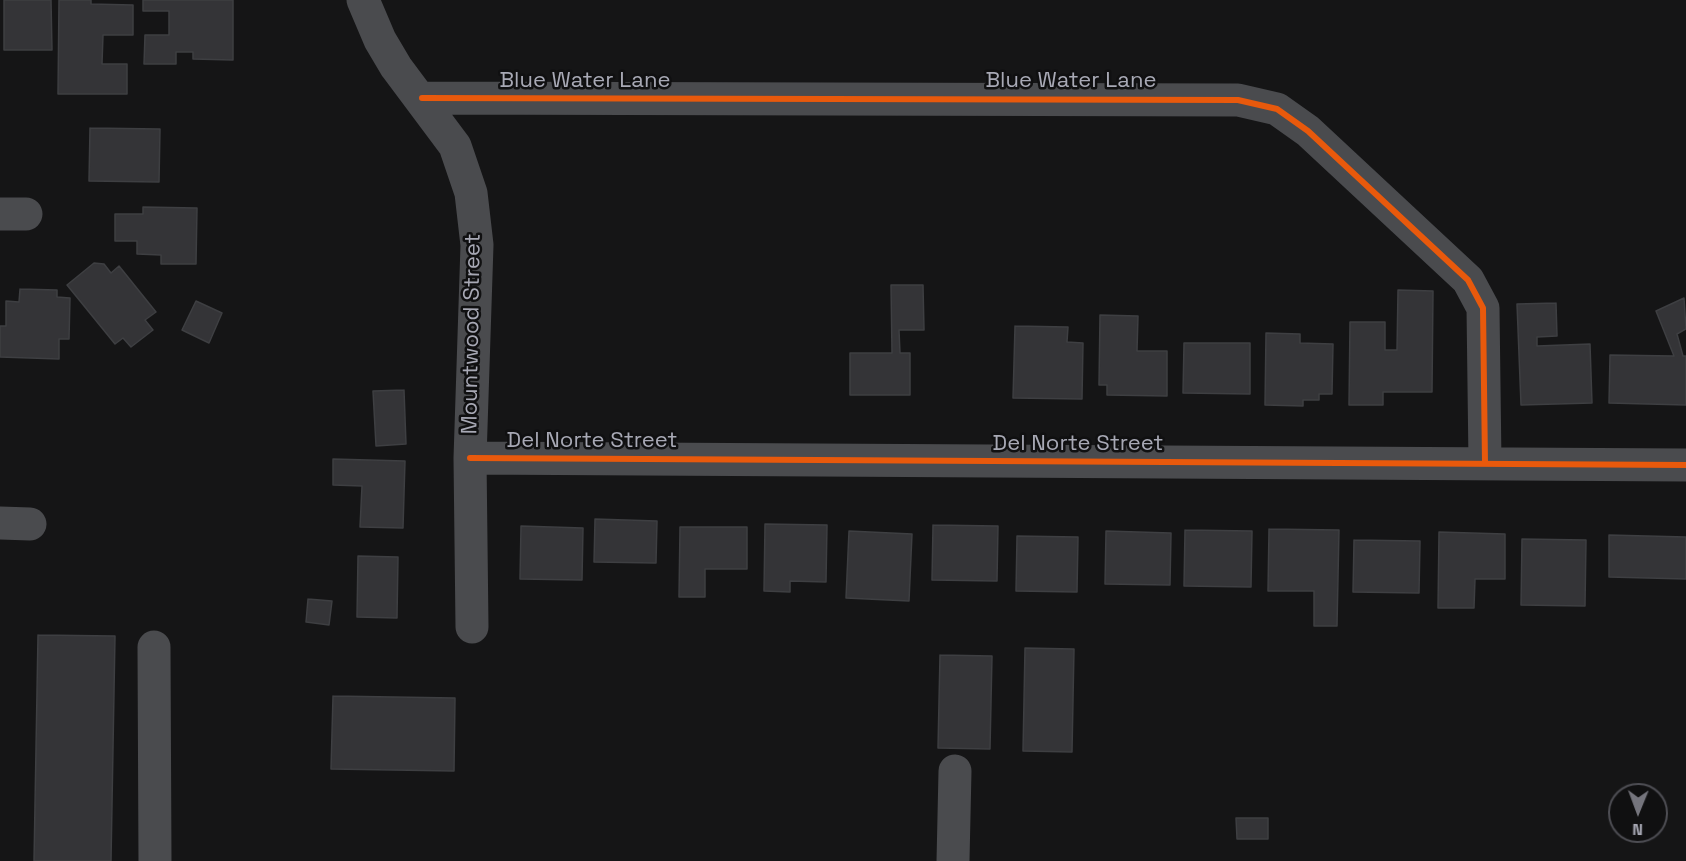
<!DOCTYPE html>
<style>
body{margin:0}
#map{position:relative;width:1686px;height:861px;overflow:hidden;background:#151516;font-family:"Space Grotesk",sans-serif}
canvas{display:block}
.north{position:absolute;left:1608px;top:783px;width:60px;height:60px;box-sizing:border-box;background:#101011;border:2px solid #4d4d53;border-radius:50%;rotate:181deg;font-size:16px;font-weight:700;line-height:24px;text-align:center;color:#a8a9b5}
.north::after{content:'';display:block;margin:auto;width:21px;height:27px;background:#75757d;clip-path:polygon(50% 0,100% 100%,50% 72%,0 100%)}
</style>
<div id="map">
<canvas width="1686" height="861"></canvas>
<div class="north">N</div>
</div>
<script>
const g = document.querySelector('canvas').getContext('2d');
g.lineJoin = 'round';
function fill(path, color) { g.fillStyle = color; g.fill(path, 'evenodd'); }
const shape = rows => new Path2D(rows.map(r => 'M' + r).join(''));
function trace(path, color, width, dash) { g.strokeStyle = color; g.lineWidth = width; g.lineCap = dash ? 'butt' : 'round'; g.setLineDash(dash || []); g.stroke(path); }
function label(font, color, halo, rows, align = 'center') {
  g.font = font + ' "Space Grotesk",sans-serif'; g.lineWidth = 5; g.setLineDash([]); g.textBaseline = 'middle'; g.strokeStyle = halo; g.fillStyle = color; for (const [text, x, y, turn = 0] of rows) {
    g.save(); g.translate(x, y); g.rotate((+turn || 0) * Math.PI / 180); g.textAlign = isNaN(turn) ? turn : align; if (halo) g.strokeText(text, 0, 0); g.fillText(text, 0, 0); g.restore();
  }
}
const building = shape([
 [4,0,51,0,52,50,4,50,4,0],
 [59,0,91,0,91,4,133,5,133,35,103,35,102,64,127,64,127,94,58,94,59,0],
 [143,0,233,0,233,60,193,59,193,52,176,52,176,64,144,64,145,35,169,35,169,11,143,11,143,0],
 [90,128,160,129,159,182,89,181,90,128],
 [143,207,197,208,196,264,161,264,161,255,137,254,137,241,115,241,115,214,143,214,143,207],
 [94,263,104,264,111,273,119,266,156,312,145,320,153,330,131,347,123,338,115,344,67,285,94,263],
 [891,285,923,285,924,330,899,330,900,353,910,353,910,395,850,395,850,353,892,353,891,285],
 [20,289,57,290,57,297,70,298,69,339,59,339,59,359,0,357,0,326,6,326,6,301,19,302,20,289],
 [1398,290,1433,291,1432,392,1383,392,1383,405,1349,405,1350,322,1385,322,1385,350,1397,350,1398,290],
 [1684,298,1686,329,1677,334,1683,356,1686,356,1686,405,1609,403,1610,355,1674,356,1656,311,1684,298],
 [196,301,222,313,209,343,182,330,196,301],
 [1556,303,1557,336,1537,337,1537,346,1590,344,1592,403,1521,405,1517,304,1556,303],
 [1100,315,1138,316,1137,351,1167,351,1167,396,1107,395,1107,385,1099,385,1100,315],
 [1015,326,1068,327,1067,342,1083,343,1082,399,1013,398,1015,326],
 [1266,333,1300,334,1300,343,1333,344,1332,394,1319,394,1319,400,1303,400,1303,406,1265,405,1266,333],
 [1184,343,1250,343,1250,394,1183,393,1184,343],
 [404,390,406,444,376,446,373,391,404,390],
 [333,459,405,461,403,528,360,527,362,486,333,485,333,459],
 [595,519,657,521,656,563,594,562,595,519],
 [765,524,827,525,826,582,790,581,790,592,764,591,765,524],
 [933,525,998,526,997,581,932,580,933,525],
 [521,526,583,528,582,580,520,579,521,526],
 [680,527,747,527,747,569,705,569,705,597,679,597,680,527],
 [1269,529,1339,530,1337,626,1314,626,1314,591,1268,591,1269,529],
 [1185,530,1252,531,1251,587,1184,586,1185,530],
 [849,531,912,534,909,601,846,598,849,531],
 [1106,531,1171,533,1170,585,1105,584,1106,531],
 [1439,532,1505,534,1505,579,1475,579,1474,608,1438,608,1439,532],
 [1609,535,1686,537,1686,579,1609,577,1609,535],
 [1017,536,1078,537,1077,592,1016,591,1017,536],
 [1522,539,1586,540,1585,606,1521,605,1522,539],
 [1354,540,1420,541,1419,593,1353,592,1354,540],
 [358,556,398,557,397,618,357,617,358,556],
 [308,599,332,601,329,625,306,622,308,599],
 [38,635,115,636,111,861,34,861,38,635],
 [1025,648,1074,649,1072,752,1023,751,1025,648],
 [940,655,992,656,990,749,938,748,940,655],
 [333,696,455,698,454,771,331,769,333,696],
 [1236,818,1268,818,1268,839,1237,839,1236,818]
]);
const minor = shape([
 [363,0,380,40,396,67,455,146,471,193,477,245,470,458,472,627],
 [422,98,1238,100,1277,109,1308,131,1468,280,1483,308,1485,463],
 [0,214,26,214],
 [470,458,1686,465],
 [0,523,30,524],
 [154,647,155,861],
 [953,861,955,771]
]);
const cycleway = shape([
 [422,98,1238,100,1277,109,1308,131,1468,280,1483,308,1485,463],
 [470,458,1686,465]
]);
const streetNames = [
 ["Blue Water Lane",585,81],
 ["Blue Water Lane",1071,81],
 ["Mountwood Street",472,334,-89],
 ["Del Norte Street",592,441],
 ["Del Norte Street",1078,444]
];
fill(building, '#343437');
trace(building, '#3e3f42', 1.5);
trace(minor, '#4a4b4e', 33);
trace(cycleway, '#e8590c', 6);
label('22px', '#a8a9b5', '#101011', streetNames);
</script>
